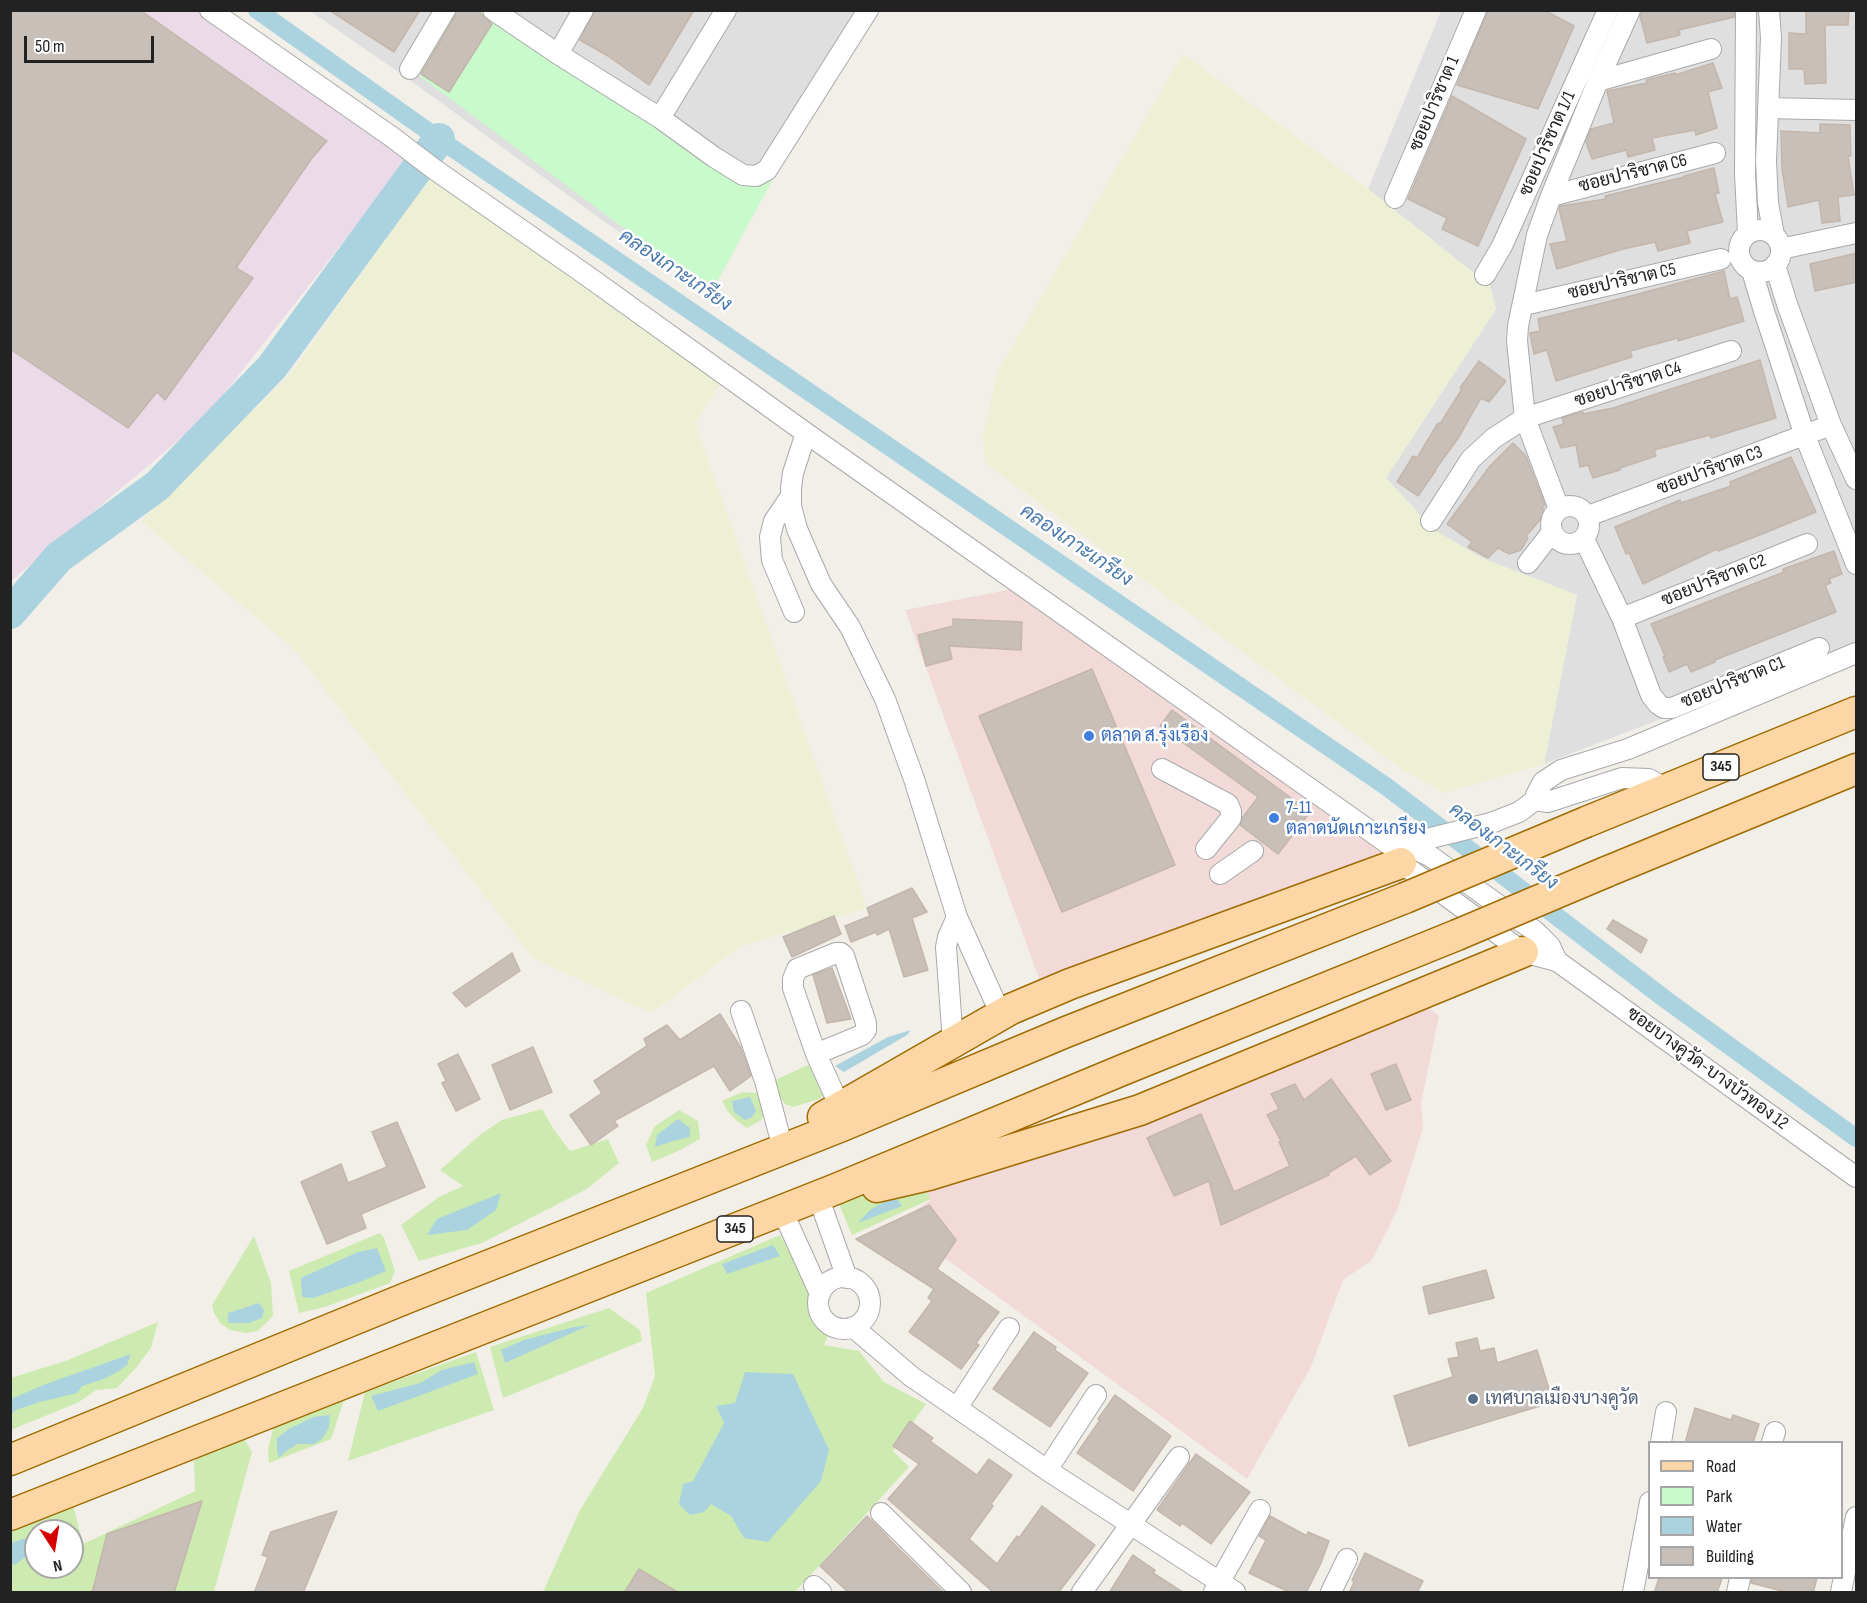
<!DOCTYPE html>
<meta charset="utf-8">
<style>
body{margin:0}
#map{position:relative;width:1867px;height:1603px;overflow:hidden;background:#f2efe9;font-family:"Sofia Sans Condensed",sans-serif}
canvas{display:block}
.frame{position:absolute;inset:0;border:12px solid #222;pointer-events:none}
.legend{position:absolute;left:1648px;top:1441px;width:195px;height:138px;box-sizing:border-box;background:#fff;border:2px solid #a7a7a7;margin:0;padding:8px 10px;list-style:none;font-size:18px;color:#222}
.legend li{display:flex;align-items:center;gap:12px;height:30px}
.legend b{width:30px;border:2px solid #a7a7a7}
.north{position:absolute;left:24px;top:1519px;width:60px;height:60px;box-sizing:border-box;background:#fff;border:2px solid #a7a7a7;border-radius:50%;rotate:168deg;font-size:16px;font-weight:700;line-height:24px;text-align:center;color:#222}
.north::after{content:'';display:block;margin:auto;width:21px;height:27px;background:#d40000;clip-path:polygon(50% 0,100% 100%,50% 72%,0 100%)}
.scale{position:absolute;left:24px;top:36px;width:130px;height:27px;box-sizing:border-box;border:3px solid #222;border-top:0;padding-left:8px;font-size:18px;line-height:21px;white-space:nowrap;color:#222;-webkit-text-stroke:4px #fff;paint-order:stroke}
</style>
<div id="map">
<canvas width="1867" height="1603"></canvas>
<div class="frame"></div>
<ul class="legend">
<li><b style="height:8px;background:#fcd6a4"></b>Road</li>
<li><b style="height:16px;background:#c8facc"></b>Park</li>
<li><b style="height:16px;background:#aad3df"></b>Water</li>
<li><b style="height:16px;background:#c7bfb8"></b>Building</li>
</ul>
<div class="north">N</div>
<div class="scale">50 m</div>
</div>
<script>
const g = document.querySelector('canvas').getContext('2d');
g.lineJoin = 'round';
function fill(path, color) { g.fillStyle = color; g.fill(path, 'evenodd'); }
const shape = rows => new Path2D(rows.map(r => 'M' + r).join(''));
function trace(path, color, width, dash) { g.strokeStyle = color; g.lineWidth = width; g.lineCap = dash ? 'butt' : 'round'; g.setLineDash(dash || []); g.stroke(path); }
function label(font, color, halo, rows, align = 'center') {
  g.font = font + ' "Sofia Sans Condensed",Sarabun,sans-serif'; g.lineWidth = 5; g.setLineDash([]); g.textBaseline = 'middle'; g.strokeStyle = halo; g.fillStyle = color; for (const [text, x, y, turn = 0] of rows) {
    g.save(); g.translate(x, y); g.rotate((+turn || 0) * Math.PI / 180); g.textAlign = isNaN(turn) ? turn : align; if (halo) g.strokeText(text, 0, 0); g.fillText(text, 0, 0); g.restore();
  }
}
const residential = shape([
 [310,11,879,11,866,34,800,128,711,293,609,225,407,78],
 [1441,11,1856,11,1856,644,1544,764,1577,595,1482,558,1434,530,1386,478,1496,309,1490,286,1368,189]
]);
const commercial = shape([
 [1023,587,1401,863,1045,995,905,610],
 [1415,997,1439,1016,1421,1103,1423,1128,1398,1208,1387,1231,1371,1261,1343,1280,1311,1367,1247,1479,897,1223,931,1200,917,1178]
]);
const industrial = shape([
 [11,11,208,11,413,153,205,418,11,581]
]);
const farmland = shape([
 [1183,54,1368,189,1490,286,1496,309,1386,478,1434,530,1482,558,1577,595,1544,764,1445,793,1403,770,985,463,983,435,998,371],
 [434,169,726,375,695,423,867,908,739,947,651,1013,533,958,292,647,141,521,293,371]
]);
const grass = shape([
 [817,1061,825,1094,819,1099,793,1107,785,1104,776,1092,775,1080],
 [742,1092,757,1093,766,1111,761,1120,747,1128,737,1121,728,1112,722,1101],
 [542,1109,554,1130,570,1151,608,1139,619,1163,587,1189,482,1243,419,1261,401,1225,439,1197,463,1186,440,1170,481,1134,502,1120],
 [679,1110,698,1121,700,1139,676,1152,652,1162,646,1145,654,1127],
 [921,1184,931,1199,852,1235,839,1204,870,1191],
 [380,1233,384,1238,395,1271,390,1283,325,1307,299,1313,289,1271],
 [780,1235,811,1292,811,1303,814,1314,822,1323,831,1329,824,1345,859,1351,884,1382,926,1404,893,1451,909,1467,795,1592,543,1592,580,1510,643,1408,655,1376,646,1293],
 [254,1236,271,1283,273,1316,258,1331,246,1333,230,1330,220,1323,214,1313,212,1305],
 [609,1308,640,1330,642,1341,503,1398,490,1347],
 [158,1322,151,1348,136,1368,117,1388,96,1390,79,1402,11,1430,11,1378,68,1360],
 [476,1352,494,1410,348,1461,365,1392],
 [345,1397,331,1439,269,1463,268,1450,275,1420],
 [243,1437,252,1452,214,1592,11,1592,11,1529,73,1504,83,1544,195,1491,194,1461,222,1443],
 [36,1531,72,1531,72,1567,36,1567]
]);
const park = shape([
 [445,11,494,11,714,157,774,177,711,293,410,69]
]);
const water = shape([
 [911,1030,907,1035,844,1072,835,1066,888,1037],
 [750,1097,756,1111,752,1117,745,1120,734,1112,732,1101],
 [678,1119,690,1128,690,1137,673,1141,655,1147,657,1135],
 [501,1193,496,1210,467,1230,427,1235,437,1219],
 [895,1196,902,1206,858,1223,870,1210],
 [773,1245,780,1256,727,1274,722,1264],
 [377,1248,386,1271,360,1282,313,1298,302,1297,301,1278,358,1252],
 [259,1303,264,1310,262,1318,249,1323,228,1323,228,1313],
 [590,1325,505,1363,501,1350,524,1340,574,1327],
 [131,1354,127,1365,119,1371,104,1379,82,1386,77,1393,40,1402,16,1410,11,1414,11,1399,46,1384],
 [474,1362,478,1374,378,1411,371,1396,420,1383,442,1370],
 [745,1372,793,1374,829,1450,821,1481,768,1542,744,1538,731,1516,711,1504,704,1512,690,1515,679,1504,683,1484,693,1481,724,1423,716,1406,735,1403],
 [330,1415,329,1427,322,1439,314,1444,298,1444,286,1451,279,1458,277,1451,277,1438,289,1429,313,1417],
 [36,1535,36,1549,15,1565,11,1563,11,1543]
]);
const canal = shape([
 [257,10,439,139,1387,787,1665,999,1856,1138]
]);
const river = shape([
 [10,613,59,557,157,486,272,367,439,139]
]);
const building = shape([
 [10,10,140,10,327,141,312,158,236,268,253,278,165,400,157,392,128,428,10,349,10,10],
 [329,10,420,10,394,52,329,10],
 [457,10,477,10,492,24,449,92,421,74,455,16,457,10],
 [595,10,694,10,649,85,608,56,580,40,595,10],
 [1488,10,1544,10,1574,26,1538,109,1457,85,1488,10],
 [1642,10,1734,10,1734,17,1679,30,1680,35,1647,43,1640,16,1642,10],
 [1806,10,1849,10,1848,25,1825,25,1826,83,1805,84,1804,69,1789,69,1789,33,1806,34,1806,10],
 [1713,63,1722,88,1708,92,1717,128,1696,135,1695,130,1652,138,1655,150,1628,157,1626,150,1592,159,1586,142,1591,129,1614,123,1607,91,1647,83,1646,80,1675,73,1675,75,1713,63],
 [1452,96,1526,139,1478,246,1442,229,1447,218,1408,199,1452,96],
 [1820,124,1850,125,1851,156,1848,156,1854,195,1838,197,1840,221,1822,223,1819,200,1788,207,1782,169,1781,131,1820,133,1820,124],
 [1714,168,1719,193,1715,194,1723,222,1687,231,1690,243,1658,251,1655,242,1623,249,1557,269,1550,244,1567,241,1559,209,1560,206,1606,199,1605,196,1684,177,1684,176,1714,168],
 [1857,253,1857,282,1815,291,1810,264,1857,253],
 [1724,271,1730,299,1737,297,1744,321,1678,341,1678,338,1630,351,1632,357,1556,381,1547,350,1534,354,1530,333,1540,331,1538,319,1623,298,1724,271],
 [1760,360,1776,418,1711,438,1710,435,1654,450,1656,456,1620,468,1620,470,1593,478,1588,465,1580,467,1576,445,1561,448,1553,427,1564,424,1562,418,1583,412,1583,414,1613,408,1760,360],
 [1479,361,1506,381,1489,402,1481,398,1459,437,1435,470,1436,470,1418,496,1397,482,1413,456,1417,458,1438,423,1440,424,1462,389,1460,388,1479,361],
 [1513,443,1526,456,1545,505,1542,508,1546,513,1526,536,1528,538,1521,550,1509,554,1498,548,1488,558,1468,547,1472,542,1447,524,1490,466,1513,443],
 [1791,457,1816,512,1757,536,1718,551,1717,549,1643,584,1629,553,1626,554,1615,527,1680,500,1681,503,1731,486,1730,482,1791,457],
 [1834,551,1842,574,1829,579,1831,583,1825,585,1836,612,1715,660,1715,662,1691,672,1687,664,1669,672,1663,657,1665,656,1651,624,1784,572,1783,569,1834,551],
 [953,619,1022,622,1021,650,949,646,952,659,926,666,918,635,953,626,953,619],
 [1092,669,1175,865,1062,912,979,716,1092,669],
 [1172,710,1310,812,1278,854,1240,825,1243,817,1258,797,1160,726,1172,710],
 [912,888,927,912,912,918,928,970,904,977,889,929,877,935,876,932,851,942,845,926,870,916,867,908,912,888],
 [834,916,841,934,792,957,783,937,834,916],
 [1613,920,1647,940,1641,953,1607,929,1613,920],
 [512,953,520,971,466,1007,453,993,512,953],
 [832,968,851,1019,827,1023,813,975,832,968],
 [720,1014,741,1048,751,1076,730,1091,714,1066,614,1121,618,1126,591,1145,570,1115,602,1093,594,1081,647,1046,644,1039,667,1025,680,1040,720,1014],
 [533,1047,552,1092,510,1110,492,1065,533,1047],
 [458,1054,480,1099,456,1111,442,1083,446,1081,438,1064,458,1054],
 [1396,1064,1411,1100,1386,1110,1371,1074,1396,1064],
 [1331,1079,1391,1161,1370,1175,1356,1156,1328,1173,1329,1175,1221,1225,1209,1181,1174,1196,1147,1138,1201,1114,1234,1192,1290,1166,1279,1142,1281,1141,1267,1115,1279,1109,1271,1094,1295,1084,1304,1100,1331,1079],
 [397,1122,425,1187,361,1214,366,1228,327,1244,301,1182,341,1164,348,1183,387,1167,372,1132,397,1122],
 [929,1205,956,1240,937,1269,999,1312,976,1343,979,1345,961,1369,909,1332,932,1301,928,1298,934,1289,856,1239,929,1205],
 [1486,1270,1494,1298,1429,1314,1423,1287,1486,1270],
 [1034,1332,1056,1347,1055,1350,1088,1373,1050,1427,993,1389,1034,1332],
 [1477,1338,1480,1351,1494,1348,1497,1363,1537,1350,1553,1402,1409,1446,1394,1396,1453,1377,1448,1359,1459,1357,1456,1343,1477,1338],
 [1115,1395,1171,1436,1133,1491,1077,1453,1100,1420,1098,1419,1115,1395],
 [1695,1408,1731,1420,1733,1415,1759,1424,1753,1443,1685,1443,1695,1408],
 [910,1421,933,1438,930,1441,977,1475,989,1459,1012,1475,991,1504,993,1506,969,1539,997,1564,1017,1536,1019,1538,1042,1506,1095,1545,1058,1593,994,1593,888,1499,919,1464,893,1446,910,1421],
 [1196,1454,1250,1492,1211,1544,1182,1523,1180,1526,1157,1510,1196,1454],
 [202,1501,174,1593,92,1593,107,1534,202,1501],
 [337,1511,303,1593,254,1593,268,1557,262,1555,271,1532,337,1511],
 [867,1516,888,1537,888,1538,944,1593,849,1593,820,1566,867,1516],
 [1270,1516,1307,1536,1308,1532,1329,1541,1321,1563,1306,1593,1291,1593,1249,1573,1266,1540,1259,1536,1270,1516],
 [1365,1553,1423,1581,1417,1593,1349,1593,1354,1582,1352,1580,1365,1553],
 [1133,1555,1155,1570,1153,1573,1184,1593,1109,1593,1133,1555],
 [639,1569,679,1593,624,1593,639,1569],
 [1659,1578,1722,1578,1717,1593,1654,1593,1659,1578],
 [1752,1578,1817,1578,1813,1593,1790,1593,1751,1583,1752,1578]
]);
const minor = shape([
 [210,10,392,137,434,169,586,275,806,433,1397,850,1416,850,1430,856,1536,932,1550,946,1557,961],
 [493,10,558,54,660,118,714,157,743,175,756,176,767,170,868,10],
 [1746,10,1745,174,1748,233],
 [1769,10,1771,38,1766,161,1768,203,1774,235],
 [558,54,583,10],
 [410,69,445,10],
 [1598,81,1711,49],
 [1768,108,1856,110],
 [660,118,726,10],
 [1551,196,1715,153],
 [1395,198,1476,10],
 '1739 251a21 21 0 1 1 42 0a21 21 0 1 1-42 0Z',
 [1790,247,1856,233],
 [1775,265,1787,304,1831,425,1856,479],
 [1752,271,1764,311,1805,436,1856,564],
 [1485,275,1502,246,1608,10],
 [1524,305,1721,259],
 [806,433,793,473,791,488,791,506,797,529,821,584,850,627,885,699,914,779,957,917,1001,1015],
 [791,496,774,521,770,537,772,560,794,612],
 '1551 525a19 19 0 1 1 38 0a19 19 0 1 1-38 0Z',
 [1559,509,1525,418,1517,341,1518,326,1537,235,1551,196,1598,81,1630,10],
 [1588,516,1831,425],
 [1431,521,1471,459,1494,438,1525,418,1731,351],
 [1584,539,1622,618,1651,695,1658,704,1664,708,1672,708,1819,648],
 [1528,563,1552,532],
 [1622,618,1807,544],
 [1162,769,1228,804,1231,811,1231,818,1206,849],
 [1667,789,1649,779,1622,778,1548,802,1541,801,1536,795,1543,782,1561,770,1628,749,1856,653],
 [1399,846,1491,823,1519,812,1538,798],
 [1398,851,1401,863,1523,952,1557,961,1856,1177],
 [1220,874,1253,851],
 [741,1011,765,1081,781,1141],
 [953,1042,946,947,948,937,957,917],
 [816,1054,862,1035,866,1030,866,1023,844,956,841,953,836,953,797,969,793,979,793,988,816,1054,840,1107],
 [818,1196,847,1278],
 [782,1210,820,1294],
 '818 1303a26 26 0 1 1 52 0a26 26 0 1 1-52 0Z',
 [853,1327,912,1377,1047,1470,1235,1592],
 [957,1408,1009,1328],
 [1661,1442,1666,1412],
 [1772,1442,1775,1432],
 [1047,1470,1096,1395],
 [881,1513,961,1592],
 [814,1586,821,1592],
 [1082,1592,1179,1457],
 [1214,1592,1260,1510],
 [1331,1592,1347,1559],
 [1633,1592,1650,1502],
 [1737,1592,1740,1578],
 [1841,1592,1856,1517]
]);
const primary = shape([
 [1586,822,1856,712],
 [1606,872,1856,769],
 [823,1117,1011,1009,1070,984,1401,863],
 [877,1187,929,1175,1140,1110,1523,952],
 [10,1460,409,1297,842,1126,1066,1032,1405,898],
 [10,1515,836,1189,1125,1069,1457,935]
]);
const primaryBridge = shape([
 [1405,898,1586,822],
 [1457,935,1606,872]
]);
const markers = [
 [1089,736,6,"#3f7fe0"],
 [1274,818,6,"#3f7fe0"],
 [1473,1399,6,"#5c6f8a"]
];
const shields = [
 [1721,767,36],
 [735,1229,36]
];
const shieldNames = [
 ["345",1721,767],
 ["345",735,1229]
];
const streetNames = [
 ["ซอยปาริชาต 1",1435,104,-67],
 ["ซอยปาริชาต 1/1",1548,144,-66],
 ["ซอยปาริชาต C6",1633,174,-14],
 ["ซอยปาริชาต C5",1622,282,-13],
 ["ซอยปาริชาต C4",1628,385,-18],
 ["ซอยปาริชาต C3",1710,471,-20],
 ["ซอยปาริชาต C2",1714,581,-22],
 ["ซอยปาริชาต C1",1733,683,-22],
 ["ซอยบางคูวัด-บางบัวทอง 12",1707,1069,36]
];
const shopNames = [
 ["ตลาด ส.รุ่งเรือง",1101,736],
 ["7-11",1286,808],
 ["ตลาดนัดเกาะเกรียง",1286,829]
];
const serviceNames = [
 ["เทศบาลเมืองบางคูวัด",1485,1399]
];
const waterNames = [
 ["คลองเกาะเกรียง",675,271,34],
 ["คลองเกาะเกรียง",1076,546,34],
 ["คลองเกาะเกรียง",1503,847,37]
];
fill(residential, '#e0dfdf');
fill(commercial, '#f2dad9');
fill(industrial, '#ebdbe8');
fill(farmland, '#eef0d5');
fill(grass, '#cdebb0');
fill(park, '#c8facc');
fill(water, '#aad3df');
trace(canal, '#aad3df', 18);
trace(river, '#aad3df', 32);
fill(building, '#c7bfb8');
trace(building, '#c4b6ab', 1.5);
trace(minor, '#a9a9a9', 22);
trace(primary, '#a06b00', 33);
trace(minor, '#fff', 20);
trace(primary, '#fcd6a4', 30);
trace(primaryBridge, '#a06b00', 33, []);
trace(primaryBridge, '#fcd6a4', 30);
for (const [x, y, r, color] of markers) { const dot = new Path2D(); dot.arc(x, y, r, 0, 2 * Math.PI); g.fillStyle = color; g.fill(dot); trace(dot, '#fff', 2); }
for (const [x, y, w] of shields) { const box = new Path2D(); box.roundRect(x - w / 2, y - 13, w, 26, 4.5); g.fillStyle = '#fff'; g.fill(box); trace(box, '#222', 1.5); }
label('bold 16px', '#222', null, shieldNames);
label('18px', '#222', '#fff', streetNames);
label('18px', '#366cbe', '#fff', shopNames, 'left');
label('18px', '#4e5e75', '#fff', serviceNames, 'left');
label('italic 20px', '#4a7aab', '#fff', waterNames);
</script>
